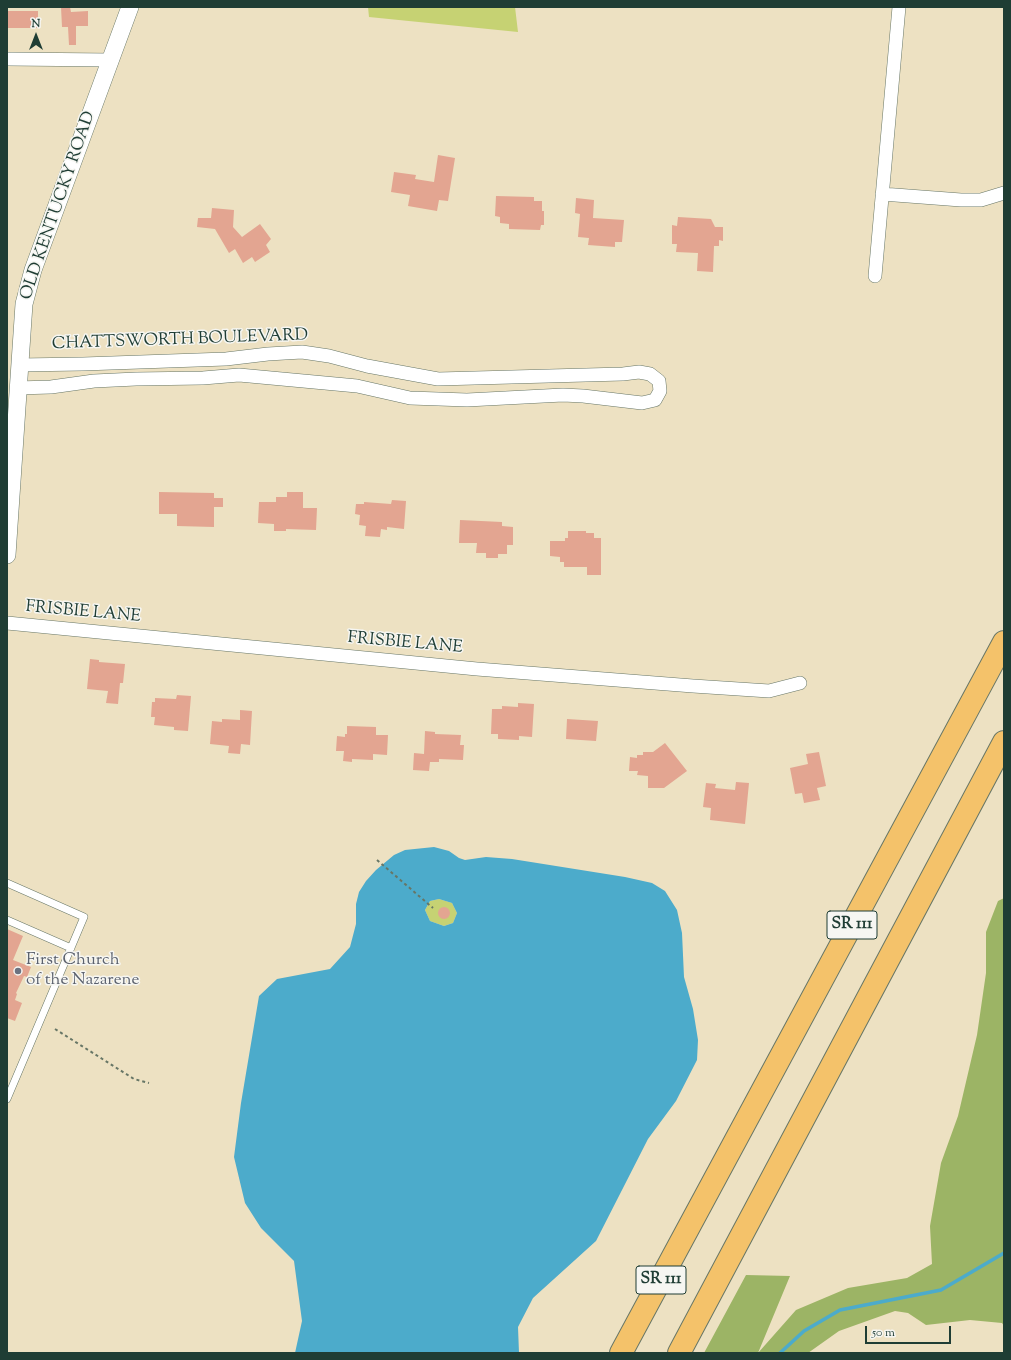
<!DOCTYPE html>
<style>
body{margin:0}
#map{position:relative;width:1011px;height:1360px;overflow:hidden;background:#ede1c2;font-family:"Sorts Mill Goudy",serif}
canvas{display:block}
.frame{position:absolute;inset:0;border:8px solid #1f3d34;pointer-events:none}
.north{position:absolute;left:16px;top:16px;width:40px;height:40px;-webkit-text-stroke:3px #f6f6f2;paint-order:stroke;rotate:0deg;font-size:11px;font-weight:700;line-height:16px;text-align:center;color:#1f3d34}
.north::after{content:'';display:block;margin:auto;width:14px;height:18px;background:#1f3d34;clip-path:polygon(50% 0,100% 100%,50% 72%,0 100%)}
.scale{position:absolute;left:865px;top:1326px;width:86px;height:18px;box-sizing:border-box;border:2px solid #1f3d34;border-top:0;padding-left:5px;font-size:12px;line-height:14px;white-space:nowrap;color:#1f3d34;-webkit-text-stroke:3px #f6f6f2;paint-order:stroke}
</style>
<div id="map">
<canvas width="1011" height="1360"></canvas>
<div class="frame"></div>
<div class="north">N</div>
<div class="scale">50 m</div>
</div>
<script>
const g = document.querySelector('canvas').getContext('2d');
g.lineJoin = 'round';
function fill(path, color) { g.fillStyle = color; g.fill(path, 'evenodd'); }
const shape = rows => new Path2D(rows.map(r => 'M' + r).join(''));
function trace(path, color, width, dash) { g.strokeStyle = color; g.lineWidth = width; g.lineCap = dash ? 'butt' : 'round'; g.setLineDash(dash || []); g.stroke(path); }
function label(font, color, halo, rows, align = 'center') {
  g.font = font + ' "Sorts Mill Goudy",serif'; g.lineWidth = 3; g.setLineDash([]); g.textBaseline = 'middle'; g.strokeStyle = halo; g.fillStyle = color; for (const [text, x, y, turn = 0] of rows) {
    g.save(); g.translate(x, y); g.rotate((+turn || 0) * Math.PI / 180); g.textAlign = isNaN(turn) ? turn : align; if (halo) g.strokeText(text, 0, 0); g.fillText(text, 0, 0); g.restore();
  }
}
const green = shape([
 [368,7,515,7,518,32,369,17],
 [439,899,452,903,457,913,453,923,444,926,430,921,425,910,430,901]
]);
const forest = shape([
 [1004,898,1004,1326,1002,1323,970,1320,926,1325,908,1313,895,1311,839,1331,808,1353,758,1353,796,1310,848,1288,907,1278,932,1264,930,1226,941,1163,958,1116,977,1035,986,973,986,932,998,901],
 [746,1275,790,1276,758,1353,704,1353]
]);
const water = shape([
 [434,847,449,851,459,858,465,860,486,857,512,859,625,877,652,883,665,891,677,910,682,933,684,977,693,1009,698,1040,697,1060,676,1101,648,1139,596,1241,533,1298,518,1327,519,1353,295,1353,302,1321,294,1261,261,1228,245,1203,234,1157,241,1103,259,996,277,979,330,969,350,947,356,924,356,904,359,892,366,881,376,870,394,855,405,850],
 [439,899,452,903,457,913,453,923,444,926,430,921,425,910,430,901]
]);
const stream = shape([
 [780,1353,804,1331,840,1310,941,1290,1004,1253]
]);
const building = shape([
 [61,7,70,7,71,12,88,11,88,26,76,26,76,45,69,45,68,27,62,27],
 [7,11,38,11,38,28,7,28],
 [438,155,455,158,448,201,439,200,437,211,408,206,410,195,391,192,394,172,416,175,415,179,434,182],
 [496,196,534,197,534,201,542,201,542,211,544,211,544,225,541,225,540,230,509,229,509,224,500,223,500,217,495,216],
 [576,198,594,200,593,218,624,220,622,242,615,242,615,247,588,245,589,238,578,237,580,214,575,213],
 [212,208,234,210,233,227,242,237,260,224,271,239,266,245,270,252,255,262,252,257,243,263,235,249,229,253,215,229,197,227,198,218,211,218],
 [678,217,711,219,715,227,723,227,723,241,719,240,719,246,714,246,713,272,697,271,698,253,676,252,677,244,672,244,672,225,677,226],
 [159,492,214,493,214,498,223,498,223,507,214,507,214,527,177,526,177,514,159,514],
 [287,492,303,492,303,508,317,508,316,530,286,529,286,531,274,531,274,524,258,523,259,502,276,502,276,497,287,497],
 [392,500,406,501,404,529,387,527,387,530,381,529,380,537,365,536,366,526,359,525,360,515,355,514,356,504,364,504,364,502,391,504],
 [460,520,502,522,502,526,513,527,513,545,507,545,507,554,498,554,498,558,486,558,486,553,476,553,477,543,459,543],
 [568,531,586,531,586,533,594,533,594,538,601,538,601,575,587,575,587,567,564,567,564,562,560,562,560,557,550,556,550,541,565,541,565,538,568,538],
 [90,659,99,660,99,662,125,664,123,683,120,683,118,704,106,703,108,691,87,689],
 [177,695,191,696,188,731,174,730,174,727,154,725,155,717,151,717,152,702,155,702,155,698,176,699],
 [518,703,534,704,532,737,519,736,519,740,498,739,498,734,491,734,492,709,502,709,502,706,518,707],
 [240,710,252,711,250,745,241,744,240,754,228,753,229,746,210,744,212,721,222,722,222,719,240,720],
 [567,719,598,721,596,741,566,739],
 [347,726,376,727,376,735,388,735,387,755,373,754,373,760,352,759,352,762,343,761,344,751,336,751,337,736,345,737,345,734,347,734],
 [425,731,435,732,435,734,461,735,460,745,464,745,463,760,439,759,439,762,430,762,429,771,413,770,414,753,424,754],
 [665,743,687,771,664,788,648,788,648,776,637,775,638,771,629,771,630,757,637,758,637,755,643,755,643,752,653,752],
 [819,752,826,786,817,788,820,800,804,803,802,793,795,794,790,768,808,764,806,754],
 [736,782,749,783,745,824,710,820,711,808,703,807,706,783,716,784,715,788,735,790],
 '438 913a6 6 0 1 1 12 0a6 6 0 1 1-12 0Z',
 [7,929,23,936,13,960,31,967,27,977,24,976,16,993,17,994,15,1000,22,1003,15,1021,7,1018]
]);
const path = shape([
 [377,860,433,908],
 [55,1029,134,1079,149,1083]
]);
const service = shape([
 [7,883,84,917,7,1099],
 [7,920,71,948]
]);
const minor = shape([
 [7,59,111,60],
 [882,194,961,200,981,200,1004,193],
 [875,276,899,7],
 [17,388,51,387,94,381,136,379,203,378,239,375,357,386,410,398,467,400,563,395,583,396,642,403,655,400,660,391,659,381,650,374,639,372,623,374,438,379,367,366,329,356,302,352,268,354,226,359,83,364,19,365],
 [7,623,477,669,693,686,769,691,800,683]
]);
const tertiary = shape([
 [7,555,24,304,33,270,130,7]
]);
const motorway = shape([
 [621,1353,1004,642],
 [679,1353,1004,742]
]);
const markers = [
 [18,971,4,"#6b7280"]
];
const shields = [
 [852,925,50],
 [661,1280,50]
];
const shieldNames = [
 ["SR 111",852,925],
 ["SR 111",661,1280]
];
const streetNames = [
 ["OLD KENTUCKY ROAD",59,206,-71],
 ["CHATTSWORTH BOULEVARD",180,341,-2],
 ["FRISBIE LANE",83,613,5],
 ["FRISBIE LANE",405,644,5]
];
const worshipNames = [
 ["First Church",26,961],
 ["of the Nazarene",26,981]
];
fill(green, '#c6d273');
fill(forest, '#9cb465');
fill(water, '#4cabcb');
trace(stream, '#4cabcb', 3.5);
fill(building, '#e3a591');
trace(service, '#677666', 8);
trace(minor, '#677666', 14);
trace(tertiary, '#677666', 18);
trace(motorway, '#677666', 24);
trace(path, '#677666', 2, [3, 3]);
trace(service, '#fff', 7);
trace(minor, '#fff', 13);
trace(tertiary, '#fff', 17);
trace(motorway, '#f4c26a', 22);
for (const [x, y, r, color] of markers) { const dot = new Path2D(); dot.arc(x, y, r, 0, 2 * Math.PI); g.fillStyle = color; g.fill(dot); trace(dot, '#f6f6f2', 1.5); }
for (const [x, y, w] of shields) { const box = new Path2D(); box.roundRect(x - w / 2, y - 14, w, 28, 3); g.fillStyle = '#f6f6f2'; g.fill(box); trace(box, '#1f3d34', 1); }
label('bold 16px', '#1f3d34', null, shieldNames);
label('17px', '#1f3d34', '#f6f6f2', streetNames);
label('17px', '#5b616d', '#f6f6f2', worshipNames, 'left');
</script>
